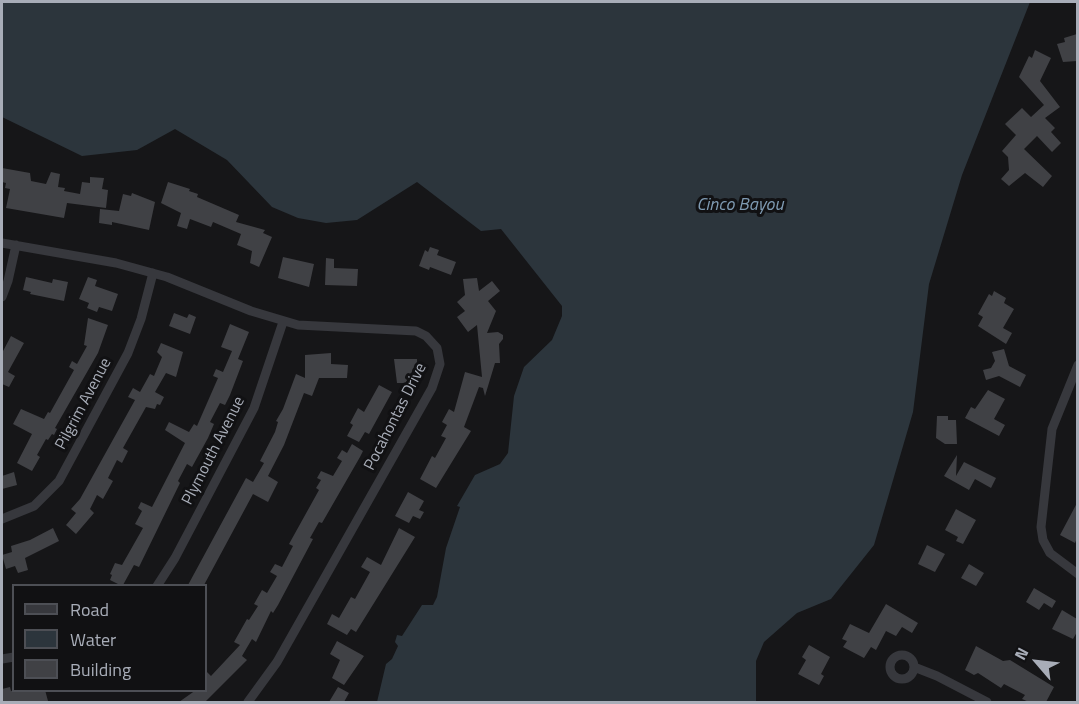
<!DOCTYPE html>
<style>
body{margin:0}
#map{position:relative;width:1079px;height:704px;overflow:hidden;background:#161618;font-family:"Titillium Web",sans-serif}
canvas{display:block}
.frame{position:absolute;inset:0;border:3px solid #a8adb8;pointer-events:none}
.legend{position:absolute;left:12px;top:584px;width:195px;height:108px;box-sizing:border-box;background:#111113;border:2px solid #4d4f55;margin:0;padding:8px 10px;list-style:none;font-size:18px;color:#a8adb8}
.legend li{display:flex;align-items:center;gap:12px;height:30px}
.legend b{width:30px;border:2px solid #4d4f55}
.north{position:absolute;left:1007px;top:632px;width:60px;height:60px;-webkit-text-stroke:4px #111113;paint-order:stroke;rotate:298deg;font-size:16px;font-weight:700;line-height:24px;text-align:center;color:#a8adb8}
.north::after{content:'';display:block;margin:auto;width:21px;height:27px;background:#a8adb8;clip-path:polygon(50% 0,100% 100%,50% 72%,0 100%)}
</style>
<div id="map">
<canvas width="1079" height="704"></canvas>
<div class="frame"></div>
<ul class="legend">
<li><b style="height:8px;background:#37383d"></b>Road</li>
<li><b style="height:16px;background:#2c353c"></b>Water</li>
<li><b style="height:16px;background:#404145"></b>Building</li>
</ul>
<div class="north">N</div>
</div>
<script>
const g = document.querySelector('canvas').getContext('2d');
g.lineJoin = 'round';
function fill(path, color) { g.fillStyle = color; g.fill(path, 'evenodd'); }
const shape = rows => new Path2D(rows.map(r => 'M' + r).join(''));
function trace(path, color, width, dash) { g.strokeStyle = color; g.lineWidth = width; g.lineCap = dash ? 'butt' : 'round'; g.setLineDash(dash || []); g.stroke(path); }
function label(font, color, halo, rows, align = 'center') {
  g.font = font + ' "Titillium Web",sans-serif'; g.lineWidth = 6; g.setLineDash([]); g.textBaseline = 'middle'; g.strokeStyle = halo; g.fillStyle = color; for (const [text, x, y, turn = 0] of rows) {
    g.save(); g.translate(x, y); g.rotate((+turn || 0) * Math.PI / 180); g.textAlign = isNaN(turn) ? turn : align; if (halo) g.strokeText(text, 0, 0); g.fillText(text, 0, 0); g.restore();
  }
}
const water = shape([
 [2,2,1030,2,962,175,929,284,913,412,874,545,831,599,797,613,764,642,756,661,756,702,377,702,386,664,392,659,398,646,395,642,397,635,402,636,422,605,433,605,437,597,446,548,460,507,457,506,475,475,500,464,508,453,514,396,524,367,552,340,562,316,562,306,501,229,481,231,417,182,357,220,326,223,298,218,272,207,227,160,175,129,137,150,82,156,2,117]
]);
const building = shape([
 [1077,34,1077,61,1063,62,1057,44,1065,42,1064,38],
 [1035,50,1051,58,1040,81,1060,107,1045,118,1055,128,1051,132,1061,143,1052,152,1037,136,1024,149,1052,176,1043,187,1025,173,1009,186,1001,179,1009,170,1008,157,1002,151,1016,135,1005,124,1022,108,1031,117,1044,105,1019,77,1029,56,1032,58],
 [2,168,30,173,31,181,46,184,51,172,60,174,58,187,65,188,64,191,80,194,82,182,90,183,90,177,104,178,102,189,108,190,106,208,67,203,64,218,6,208,10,189,5,188,6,183,2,182],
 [168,182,190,189,189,191,198,194,197,197,239,215,236,222,265,230,263,233,272,237,259,267,250,263,252,251,237,245,241,234,213,222,211,227,190,219,187,229,177,226,181,213,161,203],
 [132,193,155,202,149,230,112,222,112,225,99,223,100,209,119,211,123,194,131,196],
 [430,247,439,250,437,255,456,262,451,275,430,267,429,270,419,266,425,250,428,252],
 [283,257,314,264,309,287,278,278],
 [326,258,334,259,334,268,358,269,357,286,325,285],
 [26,277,52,283,53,279,68,282,64,301,30,294,31,292,23,290],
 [88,277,97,280,95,286,118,294,112,311,99,307,97,312,87,308,89,303,79,299],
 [477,278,479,291,492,281,500,291,488,301,496,311,487,333,498,332,503,335,503,339,499,344,500,363,495,363,485,396,483,388,479,387,464,427,471,431,436,488,420,479,432,456,435,458,446,438,441,436,447,425,442,422,449,409,454,412,465,372,482,377,477,325,468,332,457,317,465,311,457,302,465,295,463,279],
 [994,291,1006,298,1004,303,1014,309,1003,328,1012,333,1006,344,978,326,983,317,978,314,989,294,992,296],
 [174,313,187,318,189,314,196,317,190,334,169,326],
 [88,318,108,325,98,353,55,428,57,429,54,435,52,434,48,440,46,439,37,455,40,457,32,471,17,463,32,434,13,424,21,409,44,419,48,412,50,413,74,370,69,367,72,361,77,364,87,346,84,345],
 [230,324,249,332,238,359,243,361,230,395,225,405,220,403,210,422,214,424,208,438,192,467,187,464,178,481,180,483,139,567,134,565,123,585,120,585,110,580,112,575,110,574,115,563,122,565,143,528,135,524,142,511,138,508,141,502,152,507,185,443,165,430,169,422,189,432,194,424,197,426,218,378,213,376,216,369,223,372,232,351,221,347],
 [11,336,24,343,8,372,15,376,9,387,2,384,2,353],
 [161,343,183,352,176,377,166,373,155,392,164,397,160,405,157,404,155,409,146,407,123,448,128,451,122,463,117,460,108,478,113,481,103,499,97,495,90,509,94,513,76,534,66,525,76,513,71,509,80,499,135,400,128,397,133,388,140,392,150,374,154,376,162,357,157,352],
 [1004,349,1009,366,1026,375,1020,387,999,376,986,380,983,370,991,368,995,361,992,352],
 [331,353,331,364,348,365,347,378,319,378,312,396,304,393,284,445,268,476,278,482,268,502,253,494,204,585,188,585,246,478,253,482,264,463,260,461,275,432,278,422,276,421,283,409,296,374,305,378,305,355],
 [394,359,417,359,417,372,412,372,412,383,397,383],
 [379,385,392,392,369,434,365,432,359,442,347,436,353,425,350,423,358,408,364,412],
 [988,390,1005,399,994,419,1005,425,999,436,965,418,971,407,975,409],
 [937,416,948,416,948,420,956,420,957,444,945,444,936,438],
 [352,444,363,451,360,457,322,523,319,522,310,538,313,539,278,605,273,613,271,611,256,642,252,639,242,656,247,660,205,702,179,702,196,690,206,690,206,671,211,676,240,645,234,642,247,619,249,620,258,606,254,604,262,590,267,593,277,576,270,572,275,564,282,567,293,546,289,544,319,490,316,488,321,480,317,478,321,471,333,476,342,461,337,458,342,450,347,453],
 [957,455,956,476,964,462,996,478,991,488,975,479,969,490,944,476],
 [14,472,17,485,2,489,2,476],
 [408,492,424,501,419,510,424,512,420,519,413,516,409,523,395,516],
 [1077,503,1077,538,1075,543,1060,535],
 [956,509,976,520,963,544,956,541,958,537,945,530],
 [53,528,59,541,25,558,28,570,18,573,15,566,6,569,2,555,12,552,11,546,30,540],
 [399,528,415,537,356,632,351,629,347,635,327,624,332,614,339,618,351,597,355,599,370,572,361,567,367,557,381,565],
 [927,545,945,554,935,572,918,564],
 [969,564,984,573,976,586,961,578],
 [1034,588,1056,601,1052,608,1044,603,1039,610,1026,602],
 [886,604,918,623,912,633,902,627,896,636,886,631,876,650,871,647,864,658,843,647,847,641,842,639,850,624,869,633],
 [1062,610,1077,619,1077,632,1073,639,1052,629],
 [337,641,364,656,344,685,332,678,340,660,330,654],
 [809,645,830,657,821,674,824,676,819,685,798,674,806,660,802,657],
 [976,646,1003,661,1010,660,1054,687,1046,702,1029,702,1022,699,1025,695,1004,684,1001,688,978,673,974,675,965,670],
 [10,687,11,691,45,690,48,701,2,702,2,689],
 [338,687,349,693,344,702,329,702]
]);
const street = shape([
 [2,243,116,263,167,277,251,311,298,325,416,331,426,336,437,348,440,364,432,388,277,662,248,702],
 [2,297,8,281,16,245],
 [1078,365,1052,429,1041,527,1043,540,1050,553,1078,574],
 [2,519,34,506,59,481,128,353,141,319,153,273],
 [157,586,175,558,254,408,283,322],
 '890 667a12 12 0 1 1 24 0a12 12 0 1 1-24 0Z',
 [2,659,14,657],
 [914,667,937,676,987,702]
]);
const streetNames = [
 ["Pilgrim Avenue",84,404,-62],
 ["Pocahontas Drive",396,417,-63],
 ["Plymouth Avenue",214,451,-63]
];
const waterNames = [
 ["Cinco Bayou",740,206]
];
fill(water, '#2c353c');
fill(building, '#404145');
trace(street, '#37383d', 9);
label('16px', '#a8adb8', '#111113', streetNames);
label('italic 18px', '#7f9bb3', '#111113', waterNames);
</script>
